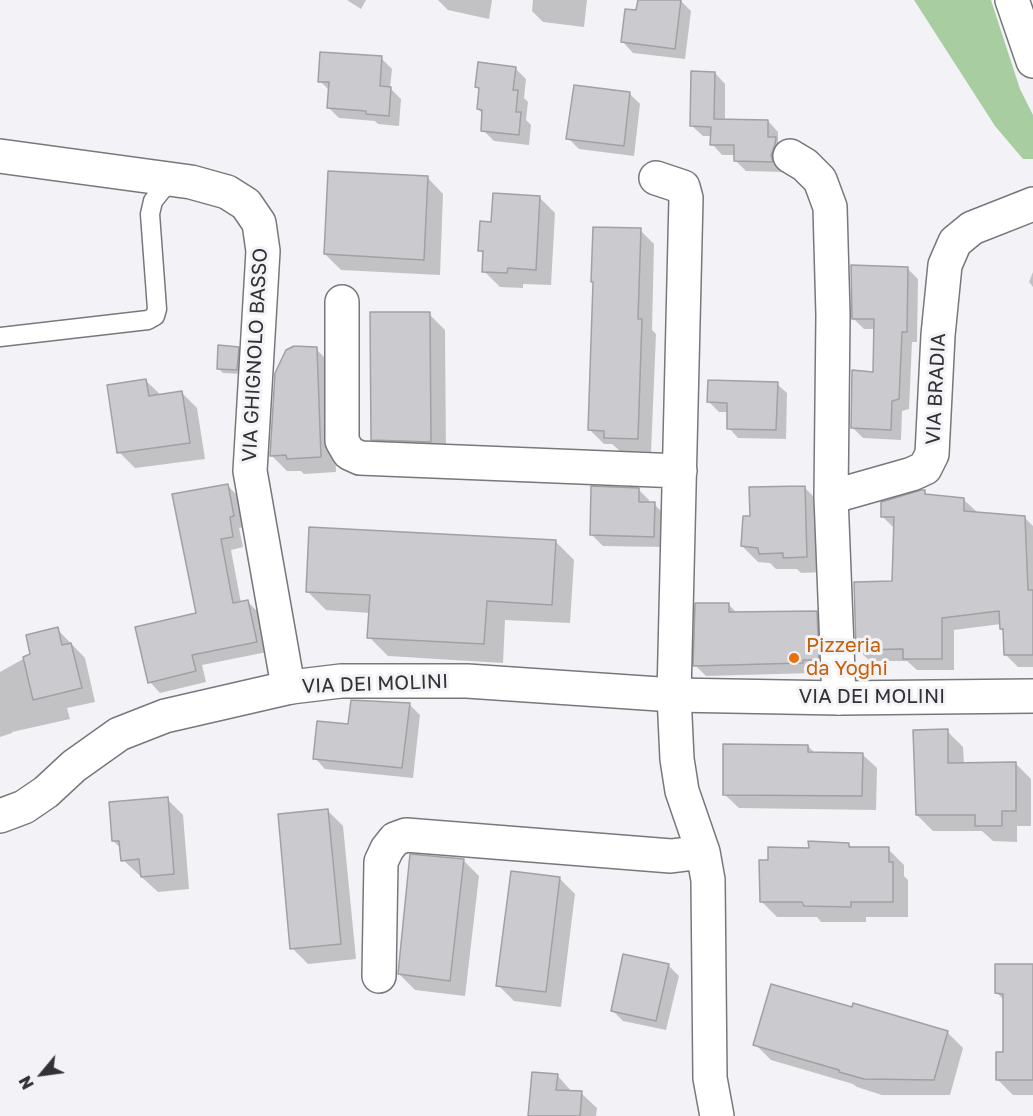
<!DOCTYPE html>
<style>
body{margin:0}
#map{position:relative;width:1033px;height:1116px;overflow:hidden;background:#f3f3f7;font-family:"Golos Text",sans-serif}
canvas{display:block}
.north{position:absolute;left:12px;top:1044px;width:60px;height:60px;-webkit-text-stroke:4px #f3f3f7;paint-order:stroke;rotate:241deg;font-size:16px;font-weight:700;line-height:24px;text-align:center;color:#323234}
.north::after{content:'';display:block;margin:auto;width:21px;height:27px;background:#323234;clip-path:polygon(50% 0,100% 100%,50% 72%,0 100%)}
</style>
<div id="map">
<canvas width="1033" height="1116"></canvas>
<div class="north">N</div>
</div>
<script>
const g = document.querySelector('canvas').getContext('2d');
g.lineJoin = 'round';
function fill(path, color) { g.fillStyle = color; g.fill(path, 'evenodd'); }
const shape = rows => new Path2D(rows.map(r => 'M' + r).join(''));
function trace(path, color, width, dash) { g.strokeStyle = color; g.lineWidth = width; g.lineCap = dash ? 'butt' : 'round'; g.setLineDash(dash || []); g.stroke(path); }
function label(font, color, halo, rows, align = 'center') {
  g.font = font + ' "Golos Text",sans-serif'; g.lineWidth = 6; g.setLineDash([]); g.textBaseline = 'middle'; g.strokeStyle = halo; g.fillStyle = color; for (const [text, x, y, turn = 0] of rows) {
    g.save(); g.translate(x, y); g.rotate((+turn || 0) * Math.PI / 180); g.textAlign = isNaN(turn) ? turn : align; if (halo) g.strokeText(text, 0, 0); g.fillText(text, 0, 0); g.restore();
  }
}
const green = shape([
 [914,0,991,0,1020,89,1033,115,1033,159,1023,159,995,126]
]);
const shadow = shape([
 [347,0,366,0,361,9],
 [438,0,492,0,489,19,448,10],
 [533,0,587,0,584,27,543,22,532,11],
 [639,0,680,0,691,11,685,59,633,53,623,42,638,12],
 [381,58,392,69,390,88,401,99,399,126,378,124,375,121,339,118,329,108,330,91,320,81],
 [515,68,526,79,524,98,528,102,526,120,531,125,529,145,494,141,483,130,483,114,478,109,480,90,477,86],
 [715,73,725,84,725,120,768,121,778,132,778,142,786,149,781,167,783,172,746,171,736,161,736,155,722,155,712,144,712,136,703,136,692,126],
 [630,94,640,104,634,156,579,149,568,138],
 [427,177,443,194,440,275,341,270,325,254],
 [539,197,555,213,551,285,523,284,523,288,500,287,484,271,484,254,480,250,493,223],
 [640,230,654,244,652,330,656,334,651,452,620,451,612,444,604,444,590,430],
 [907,268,918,279,917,342,912,342,909,409,902,411,901,440,863,438,852,427,874,373,875,329,864,329,853,318],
 [1033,272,1033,287,1029,282],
 [429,314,445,330,446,457,388,455,372,439],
 [238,348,243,353,242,374,223,373,218,368],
 [316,349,332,365,336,472,304,474,301,471,287,471,271,455],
 [146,381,161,395,181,392,197,408,205,459,135,468,119,452],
 [777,384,787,393,786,439,738,438,729,428,729,412,719,412,709,402],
 [227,485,238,496,244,527,239,528,243,547,231,550,241,603,248,602,259,613,267,652,202,665,206,682,160,693,150,682,198,614],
 [804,487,820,503,822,572,801,573,797,569,776,569,770,563,758,562,742,546,752,517],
 [639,490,649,500,649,504,654,504,665,515,664,547,603,546,592,535],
 [924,492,928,496,963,499,976,511,976,514,1024,517,1033,526,1033,667,1018,667,1006,655,1005,633,1001,629,1001,624,954,630,954,670,917,670,907,661,870,661,857,649,893,583,895,529,882,516],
 [555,541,574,560,570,623,505,620,503,663,388,656,369,637,370,613,326,610,307,591],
 [728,604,738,614,816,612,827,623,829,670,813,670,813,673,706,676,695,665],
 [57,629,85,658,95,702,67,708,70,719,12,732,12,733,0,737,0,672,32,654],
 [409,704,420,715,413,778,325,769,315,758,349,725],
 [947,731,963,747,964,764,1015,763,1031,779,1031,826,1017,826,1017,842,993,841,982,831,933,831,917,815],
 [808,746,815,753,862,754,877,768,876,810,739,808,724,794],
 [167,799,183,815,189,889,158,892,123,860,122,849,113,841],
 [327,810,343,826,356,959,308,964,292,948],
 [848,844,853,848,888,849,904,865,904,876,908,880,908,917,866,917,866,922,821,922,817,917,777,917,761,901,810,849],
 [463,860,479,876,465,996,415,990,399,974],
 [559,878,575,894,561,1007,514,1001,498,985],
 [668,965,679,976,666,1030,623,1021,612,1010],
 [1033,966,1033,1095,1013,1095,997,1079,1005,1054,1005,1001,997,993],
 [853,1009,947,1032,963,1048,950,1095,882,1095,857,1087,853,1084,771,1060,755,1044],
 [557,1075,572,1092,581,1093,597,1108,596,1116,530,1116]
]);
const building = shape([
 [638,0,681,0,675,49,621,42,625,9,636,10,638,0],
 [320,52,382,56,380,86,391,87,389,116,366,114,366,111,327,108,329,82,318,82,320,52],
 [478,62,516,67,513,90,518,90,516,112,521,112,519,135,481,131,482,110,477,109,479,88,475,87,478,62],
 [691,71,715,72,714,119,768,120,768,137,776,137,775,145,771,155,773,162,734,161,734,145,710,145,711,127,690,126,691,71],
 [574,85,630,92,624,146,566,139,574,85],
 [328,171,428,176,424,260,324,254,328,171],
 [493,193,540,196,536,270,508,268,507,273,482,272,483,251,478,251,480,221,491,222,493,193],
 [593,227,641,228,638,319,642,319,638,439,604,438,604,431,588,430,593,282,591,282,593,227],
 [851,265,908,267,907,332,902,332,899,399,892,401,891,430,851,428,852,370,873,372,874,319,852,319,851,265],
 [370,312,430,312,431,442,371,440,370,312],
 [218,345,239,347,237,370,217,369,218,345],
 [294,346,317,347,321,457,287,459,286,455,270,456,275,373,286,350,294,346],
 [146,379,149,396,182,391,190,443,117,453,107,385,146,379],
 [708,380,778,382,776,430,727,429,727,403,707,402,708,380],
 [228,484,234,516,230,517,233,537,221,539,233,603,248,600,257,642,192,655,196,671,148,683,135,627,196,613,172,494,228,484],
 [591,486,639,488,639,502,655,502,654,537,590,535,591,486],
 [805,486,807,557,783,558,783,553,759,554,758,548,741,546,743,516,750,516,749,487,805,486],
 [921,490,925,490,925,494,964,498,964,511,1025,516,1028,590,1033,590,1033,655,1004,655,1003,629,1000,629,999,611,942,618,942,659,903,659,903,649,856,650,854,582,892,581,894,517,881,517,881,502,921,490],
 [309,527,556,540,552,605,487,601,484,644,367,638,370,595,306,592,309,527],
 [695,603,729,603,729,612,817,611,819,660,803,660,803,663,693,666,695,603],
 [58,627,62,645,71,643,82,688,33,700,23,657,30,654,26,635,58,627],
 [351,700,410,703,402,768,313,759,317,721,348,724,351,700],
 [948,729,948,763,1016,762,1016,811,1002,811,1002,826,975,826,975,815,916,815,913,730,948,729],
 [723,744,808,745,808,752,863,753,862,796,723,795,723,744],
 [168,797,174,874,141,877,139,859,121,861,119,841,112,841,109,802,168,797],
 [328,809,341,944,290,949,278,814,328,809],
 [808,841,849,843,849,847,889,847,889,862,893,862,893,902,851,902,851,907,804,906,802,902,760,902,759,860,768,860,768,847,809,848,808,841],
 [410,854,464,859,450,981,398,974,410,854],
 [511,871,560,877,546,992,496,986,511,871],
 [623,954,669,964,656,1021,611,1011,623,954],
 [995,964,1033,964,1033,1080,996,1080,996,1052,1003,1052,1003,994,995,993,995,964],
 [771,984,852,1007,853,1003,948,1031,934,1080,864,1079,839,1072,839,1070,753,1045,771,984],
 [532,1072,558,1074,556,1090,582,1091,580,1116,528,1116,532,1072]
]);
const lane = shape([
 [0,337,148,320,155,316,157,309,150,214,153,201,170,180]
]);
const street = shape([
 [1012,0,1033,61],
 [0,156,191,182,227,192,246,204,259,223,263,251,250,471,286,675,291,687],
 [790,156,805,165,820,180,830,207,833,315,831,497],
 [656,178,683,187,686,198,674,695,677,759,682,791,703,852,708,880,710,1078,717,1116],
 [342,302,342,441,349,453,360,458,680,471],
 [839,698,831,497,912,474,925,468,932,454,938,335,945,265,955,242,972,228,1033,204],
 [379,976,381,862,387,849,395,839,406,835,671,856,703,852]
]);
const secondary = shape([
 [0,816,24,807,46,792,74,766,119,734,165,716,291,687,341,681,467,681,674,695,839,698,1033,696]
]);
const markers = [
 [794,658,6,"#e8710a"]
];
const streetNames = [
 ["VIA GHIGNOLO BASSO",255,355,-87],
 ["VIA BRADIA",936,389,-87],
 ["VIA DEI MOLINI",375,684,-2],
 ["VIA DEI MOLINI",872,697]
];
const foodNames = [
 ["Pizzeria",806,646],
 ["da Yoghi",806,669]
];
fill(green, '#a8cda1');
fill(shadow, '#0003');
fill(building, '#cbcace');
trace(building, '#a1a0a4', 1.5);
trace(lane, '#78787c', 21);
trace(street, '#78787c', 36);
trace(secondary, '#78787c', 36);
trace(lane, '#fff', 18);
trace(street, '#fff', 33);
trace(secondary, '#fff', 33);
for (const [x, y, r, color] of markers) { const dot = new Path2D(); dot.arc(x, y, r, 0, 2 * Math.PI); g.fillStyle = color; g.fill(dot); trace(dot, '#f3f3f7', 2); }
label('20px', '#323234', '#f3f3f7', streetNames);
label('20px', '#c56008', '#f3f3f7', foodNames, 'left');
</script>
